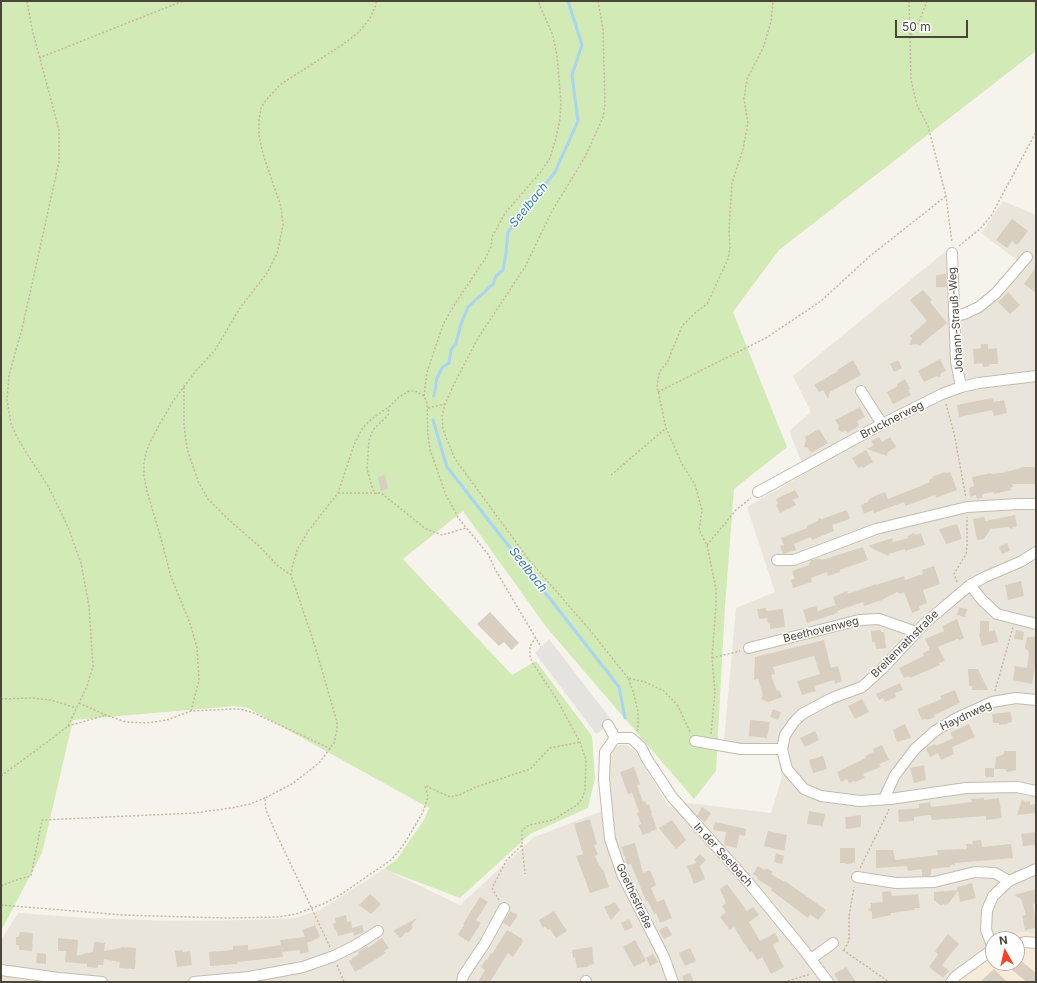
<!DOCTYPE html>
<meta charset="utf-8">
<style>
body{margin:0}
#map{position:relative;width:1037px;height:983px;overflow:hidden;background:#f6f3ec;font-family:Inter,sans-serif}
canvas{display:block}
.frame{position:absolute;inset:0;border:2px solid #4b4439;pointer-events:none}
.north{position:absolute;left:985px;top:931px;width:40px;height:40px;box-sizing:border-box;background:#fff;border:1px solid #b7b4b0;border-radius:50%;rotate:352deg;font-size:11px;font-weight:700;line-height:16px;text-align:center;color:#4b4439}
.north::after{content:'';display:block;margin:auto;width:14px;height:18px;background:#fc3f1d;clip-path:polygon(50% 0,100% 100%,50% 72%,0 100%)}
.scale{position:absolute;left:895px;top:20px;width:73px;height:18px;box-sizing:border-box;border:2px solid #4b4439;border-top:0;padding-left:5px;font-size:12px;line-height:14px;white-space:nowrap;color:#4b4439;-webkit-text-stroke:3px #fff;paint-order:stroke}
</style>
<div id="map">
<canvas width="1037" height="983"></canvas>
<div class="frame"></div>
<div class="north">N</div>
<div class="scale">50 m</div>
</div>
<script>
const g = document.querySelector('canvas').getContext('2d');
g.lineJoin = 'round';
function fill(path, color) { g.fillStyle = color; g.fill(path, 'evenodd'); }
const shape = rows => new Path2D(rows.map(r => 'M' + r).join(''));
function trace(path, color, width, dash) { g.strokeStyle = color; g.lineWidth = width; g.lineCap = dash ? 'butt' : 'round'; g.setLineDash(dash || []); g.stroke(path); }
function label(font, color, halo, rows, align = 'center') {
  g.font = font + ' Inter,sans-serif'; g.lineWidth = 3; g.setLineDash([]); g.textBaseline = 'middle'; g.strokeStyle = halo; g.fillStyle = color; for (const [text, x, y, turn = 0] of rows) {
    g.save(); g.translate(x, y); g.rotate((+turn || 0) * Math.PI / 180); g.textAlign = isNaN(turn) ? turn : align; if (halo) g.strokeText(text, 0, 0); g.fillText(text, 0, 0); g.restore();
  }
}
const residential = shape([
 [1003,201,1036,215,1036,934,1023,932,1002,936,998,939,993,939,993,943,942,982,1,982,1,940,18,913,88,918,174,921,249,920,295,918,320,910,384,869,460,905,534,837,610,808,610,758,614,748,620,745,627,745,636,752,669,807,689,803,771,813,782,777,778,755,723,752,736,608,775,592,747,507,806,473,789,431,811,412,793,376,946,251,950,327,989,303,1025,266,981,233]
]);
const commercial = shape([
 [1023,932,1036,934,1036,982,942,982,993,943,993,963,1017,963,1017,939,998,939,1002,936]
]);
const green = shape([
 [1,1,1036,1,1036,51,779,250,733,312,787,447,734,489,725,606,716,771,694,799,547,628,463,511,403,559,512,675,536,661,592,736,595,778,588,808,530,834,460,898,384,869,397,859,424,820,429,808,248,708,234,706,73,720,42,853,1,931]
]);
const parking = shape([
 [549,639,613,722,596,734,535,653]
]);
const stream = shape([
 [434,396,437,378,442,368,449,363,451,350,456,343,461,324,468,307,493,284,496,276,503,270,506,253,508,232,555,172,578,121,572,75,582,45,568,1],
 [433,420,447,467,619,687,625,718]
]);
const building = shape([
 [1012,219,1028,231,1017,245,1012,241,1007,248,996,240],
 [1036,267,1036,293,1024,284],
 [946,274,947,287,936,287,936,275],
 [923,290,932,300,930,302,947,323,919,346,917,344,909,345,912,338,910,336,927,321,910,300],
 [1008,292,1020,305,1010,314,998,302],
 [981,344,988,344,988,349,997,348,998,364,989,364,989,366,983,367,982,363,974,364,973,349,981,348],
 [940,359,946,371,941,373,940,377,937,376,924,382,918,371],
 [853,360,861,375,830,392,828,399,823,390,819,392,814,385,838,371,837,370,839,369],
 [898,360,902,368,894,372,890,364],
 [905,379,910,389,908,390,911,395,893,404,887,392,898,386,897,384],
 [992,398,994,402,1004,400,1007,413,994,416,992,410,959,417,957,405],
 [860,407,865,417,857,421,859,426,847,433,846,430,843,432,838,430,839,426,835,420],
 [819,429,828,443,811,453,808,448,804,447,806,440,805,437],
 [879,437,882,442,890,437,896,447,888,452,887,456,867,449,874,445,871,441],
 [866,450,873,462,863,468,862,466,858,468,852,458],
 [1021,467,1036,467,1036,484,1012,484,1013,487,1010,488,1011,490,994,494,994,492,982,494,982,498,977,499,976,495,970,497,969,488,974,486,972,477,991,473,991,474,1002,473,1021,468],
 [945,472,946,473,950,472,957,490,936,498,935,495,905,506,904,502,874,513,873,510,864,514,861,505,868,502,869,499,877,495,885,492,888,499,930,482,929,480,933,478,932,477],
 [385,475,388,489,381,491,378,477],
 [795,490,799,497,793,500,796,505,780,513,776,505,778,504,776,499],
 [847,510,850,519,832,525,834,531,812,540,811,537,794,544,796,550,783,554,780,546,784,545,781,538,807,528,807,526,818,521,819,518,822,519],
 [1015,515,1017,526,1013,527,1012,529,1008,527,992,529,991,528,984,539,977,540,973,519,984,517,985,521],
 [957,524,962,539,946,544,939,529],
 [914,533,915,535,921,533,925,545,905,551,905,549,889,554,888,556,868,546,892,538,893,542,908,538,907,536],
 [1007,543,1010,551,1002,554,999,547],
 [863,547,868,560,840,570,840,572,828,576,827,572,811,578,812,582,793,588,791,580,795,579,792,571,809,565,811,560,816,559,821,559,822,560],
 [934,566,940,584,923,590,927,603,919,606,920,610,912,613,904,592,900,594,897,592,882,600,864,606,863,602,837,611,838,613,807,623,803,610,816,606,818,611,835,605,837,609,833,597,847,591,848,594,876,584,876,585,904,576,905,580,923,574,922,570],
 [1021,581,1024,596,1008,600,1005,585],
 [959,607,967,609,965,617,957,615],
 [766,608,766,611,783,609,785,627,770,629,770,623,768,624,767,617,767,618,759,619,757,609],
 [490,612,519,643,511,650,504,642,499,646,477,624],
 [957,619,964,638,960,640,957,639,938,647,945,661,939,663,940,665,910,678,909,676,904,678,899,668,924,656,923,653,930,650,925,639,944,631,942,626],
 [980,621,989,621,989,632,995,630,998,642,982,646,979,634,980,634],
 [881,630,881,632,884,632,886,648,876,649,875,642,872,642,871,631],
 [1016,630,1024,632,1023,640,1014,639],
 [1027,637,1036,637,1036,661,1032,684,1013,680,1015,666,1027,668,1029,652,1025,648],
 [824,640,831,668,838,666,842,681,835,684,834,680,814,686,816,691,802,695,797,681,820,674,814,656,773,667,775,674,771,675,777,691,779,690,782,697,768,702,761,699,763,695,758,679,754,680,755,657],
 [968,669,978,669,988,690,972,690,972,686,969,686],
 [900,683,903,690,895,693,896,697,885,702,883,698,879,700,876,694],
 [955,690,960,703,934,715,935,717,927,720,926,719,922,720,917,709,942,699,940,696],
 [862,699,869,712,855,719,848,706],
 [773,709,781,712,778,720,770,717],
 [1011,712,1012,722,1007,723,1008,724,999,725,999,723,993,723,992,714],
 [750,720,770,722,767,738,749,736],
 [905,724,911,738,897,742,893,730],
 [969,724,975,737,952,747,954,754,941,760,938,753,930,757,926,748,935,744,936,746,953,738,950,733],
 [815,731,819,740,805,747,800,738],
 [882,745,889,760,879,764,881,767,863,774,865,778,855,782,854,781,849,783,847,779,841,782,837,772,866,758,865,756,874,752,873,749],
 [1004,751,1016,751,1016,770,1007,772,1005,769,995,769,996,757,1004,754],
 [823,756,827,769,813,773,809,760],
 [924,765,926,780,914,783,910,768],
 [634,767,640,784,637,785,643,802,645,801,647,805,649,804,652,813,651,813,657,829,643,835,638,825,641,824,637,813,639,812,632,793,628,794,620,772],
 [985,768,994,768,994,777,985,777],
 [984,798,984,800,999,798,1002,818,986,820,986,816,932,820,931,815,914,817,914,821,899,822,898,810,919,808,919,804,930,802,931,807,972,802,971,799],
 [1022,799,1025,802,1030,801,1030,805,1035,804,1036,813,1017,815],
 [702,807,711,813,705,822,697,816],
 [809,811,825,814,823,826,807,824],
 [861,815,861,827,846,829,845,817],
 [590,819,597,844,594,845,598,855,595,856,602,870,603,869,609,887,590,893,576,856,583,854,574,824],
 [672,820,686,840,676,849,659,828],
 [715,822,746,829,745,836,739,835,737,848,724,845,726,832,713,830],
 [768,831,787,835,784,851,764,846],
 [1036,832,1036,845,1023,846,1021,834],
 [981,840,982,847,1011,844,1013,858,955,863,955,865,950,865,950,867,931,869,931,875,928,876,922,876,922,869,908,871,907,866,876,868,876,850,893,850,895,860,938,855,937,850,967,849,966,844,973,844,972,841],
 [635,843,643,873,650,870,656,885,651,888,657,902,664,899,672,918,660,923,656,913,654,914,648,901,646,901,631,864,627,865,625,856,624,856,621,847],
 [840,848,855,848,855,863,846,864,845,863,840,863],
 [776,853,784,856,782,864,774,862],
 [700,854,706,860,700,866,705,879,694,884,687,866,697,863,694,860],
 [758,866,765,870,766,868,773,872,771,874,784,882,785,881,826,910,818,920,810,914,808,918,776,894,771,890,772,888,757,879,758,877,753,874],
 [972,883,976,898,960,902,958,891,948,904,940,905,934,900,934,892,957,890,957,887],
 [727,884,747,911,753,907,759,915,749,922,760,941,775,933,779,941,773,945,784,967,771,974,762,957,757,960,752,951,750,952,745,944,744,944,734,927,730,930,720,917,726,912,722,906,726,903,720,889],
 [1036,889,1036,903,1033,904,1036,928,1025,930,1022,916,1026,915,1021,899,1014,895],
 [891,891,892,896,918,894,920,908,915,908,914,910,891,913,891,915,872,919,872,912,868,910,871,907,871,903,883,902,882,892],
 [370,894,381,904,371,914,359,905],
 [480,897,488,902,476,920,481,923,469,942,458,935,464,925,463,924],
 [615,902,620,910,611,920,604,907],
 [510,911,518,915,510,927,503,923],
 [554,911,567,931,556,938,550,929,548,930,545,926,543,928,539,920],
 [346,915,347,922,351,921,352,928,362,925,364,932,354,936,353,932,338,936,336,930,335,931,333,924,336,923,335,918],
 [417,918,411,926,413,927,408,933,406,932,401,938,393,931],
 [629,919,633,927,625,931,621,923],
 [315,925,320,937,307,943,309,952,300,954,300,950,282,952,280,940,305,937,302,930],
 [667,926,672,935,664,939,659,930],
 [507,930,521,938,523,940,522,943,513,957,508,953,490,982,478,982,485,970,481,967,486,959,487,960,491,953,492,954],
 [20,932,33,933,32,951,19,950,19,945,16,945,16,937,19,937],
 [948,934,959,944,942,965,949,971,943,978,929,967,938,954,935,951],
 [58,938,78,940,77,955,83,955,83,954,93,952,94,942,105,943,104,951,121,948,121,947,136,948,135,969,119,968,120,962,104,959,103,965,98,965,98,968,87,967,87,964,65,962,66,951,58,951],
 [382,938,389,948,384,951,386,953,355,972,349,961,352,959,352,958,359,954,358,952,367,946,368,948],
 [635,940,646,961,634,967,623,947],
 [248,945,248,950,281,945,283,957,237,962,237,964,210,966,209,952,233,950,233,946],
 [592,947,594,964,589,965,587,967,577,968,575,957,573,958,572,950],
 [690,948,696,961,685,966,679,953],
 [182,950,183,952,190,951,192,965,177,967,175,951],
 [37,953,46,954,46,964,36,963],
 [653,954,658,962,650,966,646,958],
 [1020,960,1036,973,1036,982,1027,982,1012,970],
 [846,967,856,982,839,982,834,974],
 [994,969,1007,982,980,982],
 [690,973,694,982,684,982,682,976]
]);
const path = shape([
 [598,1,603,29,605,104,603,117,585,157,552,211,525,267,478,338,454,384,445,404,442,416,443,430,455,459,529,560,590,630,628,678],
 [909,1,911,80,917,105,928,126,946,196,952,243],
 [911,35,919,22,927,1],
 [39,58,183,1],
 [959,246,980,229,991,216,1036,132],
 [184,387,184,425,187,449,198,481,204,492,208,499,229,520,259,546,278,566,291,575],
 [658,392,766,338,821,301,870,256,946,196],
 [424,396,427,372,443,325,451,310,485,259,491,247,492,237,505,213,540,173,550,158,556,138,560,119,561,102,557,56,553,36,538,1],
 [946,404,954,433,966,498],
 [428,408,445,404],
 [611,475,666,428],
 [338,493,381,493,426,529,442,535,466,528],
 [377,494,373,490,367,469,369,440,373,430,388,415,389,407],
 [707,545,736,510,751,498],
 [957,582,954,574,966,554,967,546,967,517],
 [712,658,740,651],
 [995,691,1013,627],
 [1,699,32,698,51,700,76,708],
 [79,703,106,715,126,722,146,723,167,720,191,711,232,709,240,709,254,713,331,749],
 [191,711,199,680,197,648,190,623,171,577,160,535,147,491,144,476,144,462,147,449,159,425,174,400,195,372,215,350,240,308,267,273,277,254,283,225,281,207,263,154,259,135,259,121,261,108,266,100,281,84,342,45,359,32,370,18,376,5,376,1],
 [68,726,106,715],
 [637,731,638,729,638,712,633,691,628,678,645,682,664,691,678,706,690,732],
 [711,734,715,692,712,658,716,605,716,589,707,545,699,530,702,510,695,485,682,464,666,428,657,386,659,374,662,368,667,363,682,326,695,313,707,304,728,259,730,247,729,230,732,183,743,149,748,123,744,99,747,79,763,48,771,22,773,1],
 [1,776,54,737,68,726,87,686,93,666,89,606,81,563,68,527,49,488,19,441,11,424,7,400,9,375,22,329,59,162,59,130,32,29,27,1],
 [426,786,450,797,459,795,476,787,530,769,550,748,580,742],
 [522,845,525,874],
 [860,868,888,812,889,809],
 [1,886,19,879,31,876,42,820,195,813,231,808,250,804,265,798],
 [499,900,492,888,506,861,522,845,522,830,529,825,553,820,577,805,582,799,585,790,586,760,580,742,556,698,532,662,530,656,530,646,536,637],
 [1,905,123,915,224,918,279,917,296,914,323,904,340,895,391,860,399,851,406,841,423,812,428,797,425,786],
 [330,947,274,829,266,810,265,798,292,784,319,763,334,743,337,730,337,722,314,643,291,575,293,564,297,550,309,530,338,493,354,445,362,429,366,424,374,417,389,407,399,397,409,391,415,391,419,393,424,396,427,403,428,436,430,450,446,495,459,519,488,554,495,569,541,647],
 [843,950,889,982],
 [844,950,849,941,849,916,854,887],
 [337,965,344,982],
 [784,982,811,974]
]);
const minor = shape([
 [952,253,956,361,961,387],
 [954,316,964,314,979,307,996,293,1027,257],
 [861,391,882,424],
 [758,492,882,424,942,394,961,387,979,383,1036,376],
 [1036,552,1022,561,985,577,970,585,925,623,883,668,862,687,832,698,802,714,794,722,785,735,782,749,787,769,804,789,821,796,860,801,890,799,966,788,1017,787,1036,791],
 [777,560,794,560,876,529,967,507,1019,504,1036,504],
 [970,585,982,600,997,614,1036,624],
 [749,648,859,620,879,619,916,632],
 [608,725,615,738],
 [615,738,631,738,641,747,647,759,672,797,748,882,803,949,828,982],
 [615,738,605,752,604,780,610,839,622,874,664,957,673,982],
 [695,741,741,749,782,749],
 [884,799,895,775,915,749,935,731,957,718,992,702,1016,698,1036,700],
 [857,877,896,883,934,882,975,872,995,873,1009,881],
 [1017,944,1025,942,1036,943],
 [993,948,986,930,987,910,993,896,1009,881,1036,869],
 [811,959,833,943],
 [1,970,59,978,102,982],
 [194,982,249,977,303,967,334,956,356,945,378,931],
 [462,982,463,976,485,943,504,908],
 [586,982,586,981],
 [951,982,956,976,993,949]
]);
const streetNames = [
 ["Johann-Strauß-Weg",956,320,-94],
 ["Brucknerweg",892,420,-27],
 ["Beethovenweg",821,630,-14],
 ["Breitenrathstraße",905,644,-45],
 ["Haydnweg",966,716,-25],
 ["In der Seelbach",723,855,48],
 ["Goethestraße",634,896,65]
];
const waterNames = [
 ["Seelbach",529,205,-51],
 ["Seelbach",528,570,52]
];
fill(residential, '#eae5da');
fill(commercial, '#f7ead8');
fill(green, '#d2eab5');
fill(parking, '#e5e3e0');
trace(stream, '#a9d4f2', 3);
fill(building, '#d8cfc1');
trace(minor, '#c2bbae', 12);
trace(path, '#c4b79f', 1.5, [2, 2]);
trace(minor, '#fff', 10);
label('11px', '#4b4439', '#fff', streetNames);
label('italic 12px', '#2e7ab2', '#fff', waterNames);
</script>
